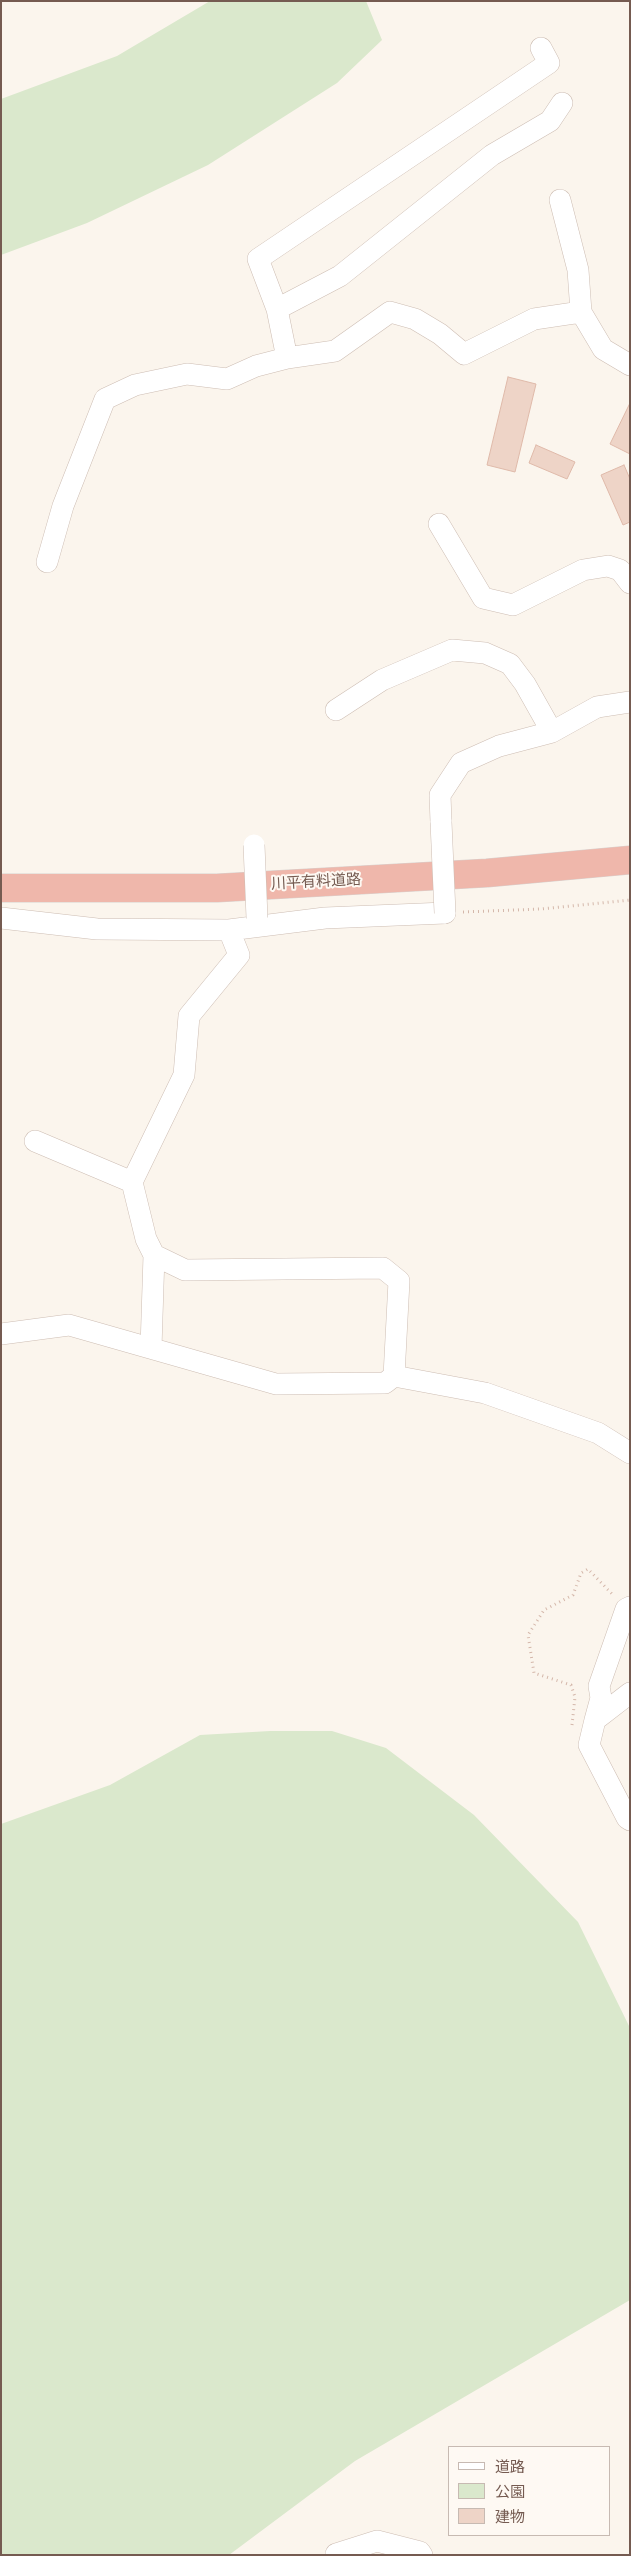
<!DOCTYPE html>
<meta charset="utf-8">
<style>
body{margin:0}
#map{position:relative;width:631px;height:2556px;overflow:hidden;background:#fbf5ed;font-family:Rubik,"Noto Sans JP",sans-serif}
canvas{display:block}
.frame{position:absolute;inset:0;border:2px solid #755b51;pointer-events:none}
.legend{position:absolute;left:448px;top:2446px;width:162px;height:90px;box-sizing:border-box;background:#fef9f3;border:1px solid #c7bab2;margin:0;padding:6px 9px;list-style:none;font-size:15px;color:#755b51}
.legend li{display:flex;align-items:center;gap:10px;height:25px}
.legend b{width:25px;border:1px solid #c7bab2}
</style>
<div id="map">
<canvas width="631" height="2556"></canvas>
<div class="frame"></div>
<ul class="legend">
<li><b style="height:6px;background:#fff"></b>道路</li>
<li><b style="height:14px;background:#dae8cc"></b>公園</li>
<li><b style="height:14px;background:#eed4c7"></b>建物</li>
</ul>
</div>
<script>
const g = document.querySelector('canvas').getContext('2d');
g.lineJoin = 'round';
function fill(path, color) { g.fillStyle = color; g.fill(path, 'evenodd'); }
const shape = rows => new Path2D(rows.map(r => 'M' + r).join(''));
function trace(path, color, width, dash) { g.strokeStyle = color; g.lineWidth = width; g.lineCap = dash ? 'butt' : 'round'; g.setLineDash(dash || []); g.stroke(path); }
function label(font, color, halo, rows, align = 'center') {
  g.font = font + ' Rubik,"Noto Sans JP",sans-serif'; g.lineWidth = 4; g.setLineDash([]); g.textBaseline = 'middle'; g.strokeStyle = halo; g.fillStyle = color; for (const [text, x, y, turn = 0] of rows) {
    g.save(); g.translate(x, y); g.rotate((+turn || 0) * Math.PI / 180); g.textAlign = isNaN(turn) ? turn : align; if (halo) g.strokeText(text, 0, 0); g.fillText(text, 0, 0); g.restore();
  }
}
const green = shape([
 [210,1,366,1,382,40,337,83,208,165,87,223,1,255,1,99,117,56],
 [270,1731,332,1731,386,1748,474,1815,578,1922,630,2028,630,2300,355,2461,229,2555,1,2555,1,1824,110,1785,200,1735]
]);
const building = shape([
 [508,377,536,384,515,472,487,465,508,377],
 [630,403,630,454,610,444,630,403],
 [536,445,575,462,567,479,529,463,536,445],
 [624,465,630,479,630,522,623,525,601,475,624,465]
]);
const path = shape([
 [463,912,541,909,630,900],
 [572,1725,575,1697,571,1685,534,1673,528,1635,544,1610,573,1595,581,1573,588,1569,614,1596]
]);
const street = shape([
 [560,200,578,270,581,312],
 [277,309,340,276,492,155,550,121,562,103],
 [287,358,277,309,258,259,549,63,541,48],
 [439,524,483,598,513,605,583,570,608,566,620,570,630,583],
 [47,562,63,506,105,399,135,385,187,374,227,379,256,366,287,358,335,351,390,312,415,319,440,334,464,354,534,319,581,312,603,349,630,365],
 [336,710,382,680,452,650,485,653,510,664,525,684,552,732],
 [441,822,440,795,461,763,499,746,552,732,597,707,630,702],
 [1,918,97,929,229,930,239,955,189,1016,184,1075,132,1182],
 [229,930,325,918,445,913],
 [35,1141,132,1182,146,1239,154,1255,185,1270,383,1268,399,1281,394,1376],
 [1,1334,69,1325,276,1384,385,1383,394,1376,485,1393,598,1433,630,1453],
 [151,1348,154,1255],
 [630,1607,626,1609,599,1686,601,1698,595,1720,630,1693],
 [595,1720,589,1745,627,1818,630,1820],
 [336,2554,377,2541,420,2552,422,2555]
]);
const highway = shape([
 [1,888,217,888,487,873,630,860]
]);
const streetBridge = shape([
 [441,822,445,913],
 [254,845,257,918]
]);
const streetNames = [
 ["川平有料道路",316,882,-3]
];
fill(green, '#dae8cc');
fill(building, '#eed4c7');
trace(building, '#dfb9a9', 1);
trace(street, '#cdbdb3', 22);
trace(highway, '#d8d1ce', 29);
trace(path, '#d4b7aa', 3, [1, 4]);
trace(street, '#fff', 21);
trace(highway, '#efb7ab', 28);
trace(streetBridge, '#cdbdb3', 22, []);
trace(streetBridge, '#fff', 21);
label('15px', '#755b51', '#fef9f3', streetNames);
</script>
